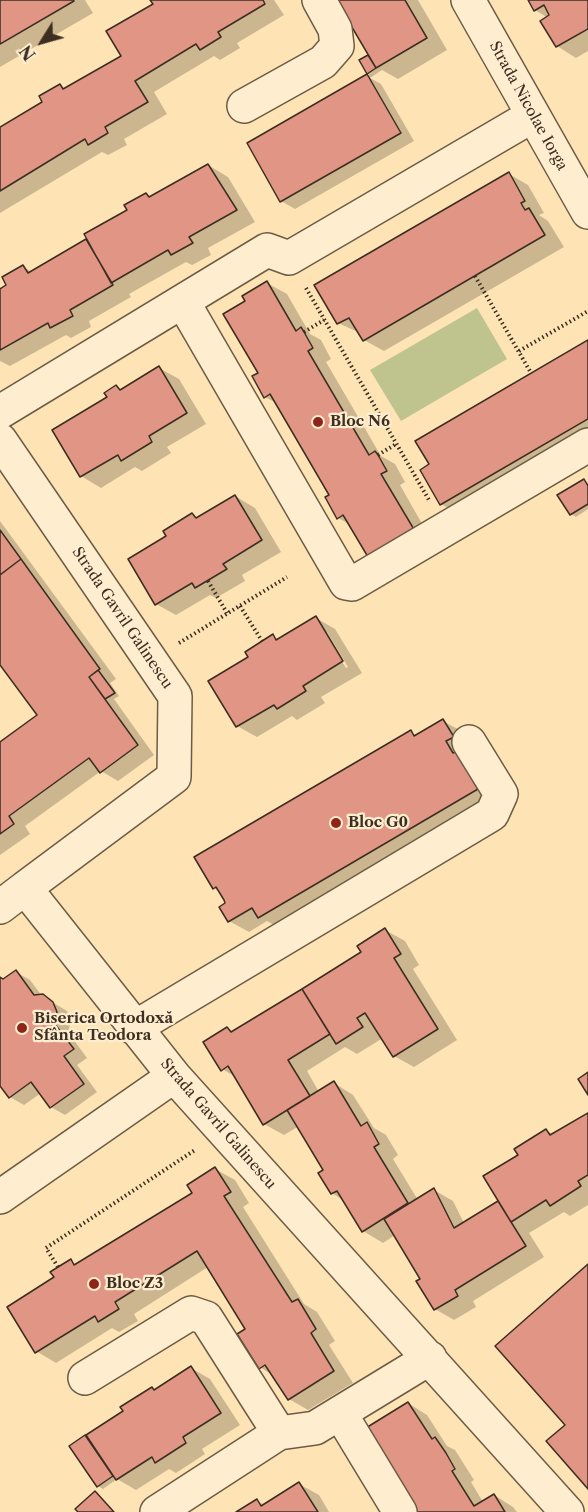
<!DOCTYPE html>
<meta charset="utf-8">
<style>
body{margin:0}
#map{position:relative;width:588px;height:1512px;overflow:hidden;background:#fee4b5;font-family:"Libre Caslon Text",serif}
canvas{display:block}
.north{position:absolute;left:12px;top:12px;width:60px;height:60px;-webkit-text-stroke:4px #feedcf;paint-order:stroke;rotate:233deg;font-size:16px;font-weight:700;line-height:24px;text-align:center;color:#3c2e21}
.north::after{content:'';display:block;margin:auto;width:21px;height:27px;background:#3c2e21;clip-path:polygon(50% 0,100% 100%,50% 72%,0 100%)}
</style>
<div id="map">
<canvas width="588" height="1512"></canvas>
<div class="north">N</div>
</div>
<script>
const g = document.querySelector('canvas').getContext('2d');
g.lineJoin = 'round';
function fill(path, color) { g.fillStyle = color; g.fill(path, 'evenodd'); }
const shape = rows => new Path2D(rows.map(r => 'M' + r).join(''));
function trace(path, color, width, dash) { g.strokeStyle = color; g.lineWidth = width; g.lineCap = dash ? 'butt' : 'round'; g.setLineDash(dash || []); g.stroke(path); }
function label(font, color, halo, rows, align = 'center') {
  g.font = font + ' "Libre Caslon Text",serif'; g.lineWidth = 4.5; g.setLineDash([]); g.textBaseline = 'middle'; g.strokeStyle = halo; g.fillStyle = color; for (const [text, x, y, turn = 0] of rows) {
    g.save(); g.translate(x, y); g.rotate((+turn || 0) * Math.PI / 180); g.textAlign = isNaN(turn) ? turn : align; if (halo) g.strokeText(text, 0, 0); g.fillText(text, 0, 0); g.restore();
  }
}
const green = shape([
 [477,308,507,359,401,421,370,370]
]);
const shadow = shape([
 [0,0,85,0,93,13,0,67],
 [152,0,274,0,284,15,237,43,240,48,220,60,214,56,154,92,167,114,124,139,127,145,108,155,102,152,0,213,0,130,44,103,60,86,66,89,123,56,155,4],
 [338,0,418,0,447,50,398,79,382,70,370,78,381,84,414,141,295,209,281,201,249,144,369,75,361,61,368,56,372,59],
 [529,0,588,0,588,51,576,58,557,46,548,18,535,10],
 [208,165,228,177,255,222,208,248,211,255,192,265,186,262,129,294,131,297,89,321,91,327,71,338,66,335,10,366,0,361,0,290,8,286,23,267,32,272,88,240,129,210,146,194,151,198],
 [509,174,528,185,544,213,539,215,548,221,564,247,384,351,364,340,360,333,338,323],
 [267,283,287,294,310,334,321,340,331,359,326,362,381,456,395,464,405,482,400,485,433,543,351,525,338,518,331,495,278,404,265,397,247,302],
 [588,341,588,441,461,515,441,504],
 [159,368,179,379,206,424,167,447,171,453,142,471,135,467,101,488,81,476,109,398,116,387,122,390],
 [584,481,588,483,588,509,576,517,571,514],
 [235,496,255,508,281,552,242,575,245,581,216,598,210,595,176,615,156,604,168,537,192,515,199,518],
 [0,521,116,679,110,683,119,696,114,699,154,755,118,781,101,771,25,826,30,834,0,855,0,744,39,715,0,661],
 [316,618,335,629,362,673,321,697,325,703,297,720,292,716,257,737,237,726,250,657,273,636,280,640],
 [324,632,327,632,348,667,346,668],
 [443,721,463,732,497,801,279,928,267,921,249,932,229,921,227,903,221,892,214,888,411,732,417,736],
 [385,930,405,941,419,965,413,969,457,1040,414,1067,394,1056,383,1038,357,1054,345,1047,307,1071,319,1092,334,1083,353,1095,374,1128,386,1135,398,1155,393,1159,418,1200,434,1190,453,1201,464,1223,500,1201,520,1156,547,1131,554,1135,588,1114,588,1205,570,1216,564,1212,529,1233,544,1257,473,1301,476,1307,454,1320,435,1309,422,1279,395,1235,383,1243,363,1231,344,1201,332,1193,326,1170,299,1126,284,1135,264,1124,236,1077,222,1069,227,1028,234,1032,363,953],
 [16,972,30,980,42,996,67,1011,71,1021,68,1032,87,1058,77,1065,97,1092,65,1115,51,1107,41,1093,24,1105,10,1097,0,1083,0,979,3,981],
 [215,1169,235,1180,249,1203,243,1207,304,1304,317,1312,335,1341,329,1345,353,1383,308,1410,289,1399,274,1376,260,1367,247,1330,208,1267,134,1314,138,1321,119,1332,112,1328,56,1363,36,1351,56,1278,71,1261,77,1265,194,1193],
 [191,1368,210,1379,240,1425,202,1449,205,1454,176,1473,169,1469,136,1490,117,1479,103,1489,98,1486,71,1446,85,1436,92,1440,152,1388,156,1391],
 [408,1403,427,1415,447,1446,455,1450,474,1480,471,1482,483,1502,494,1495,513,1507,517,1512,413,1512],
 [299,1484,319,1495,329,1512,239,1512,257,1501,265,1505]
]);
const building = shape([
 [0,0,73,0,74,1,0,44,0,0],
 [150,0,263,0,265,4,218,32,221,37,200,50,196,44,135,81,148,102,105,127,108,133,88,145,85,139,0,191,0,127,42,102,39,96,60,84,63,89,121,56,106,31,153,4,150,0],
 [336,0,405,0,427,38,376,68,336,0],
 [528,0,588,0,588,29,556,47,540,21,549,15,544,5,534,11,528,0],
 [368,55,376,68,367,74,359,60,368,55],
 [367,74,401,133,280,202,247,143,367,74],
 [208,164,237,210,189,237,193,243,171,255,168,250,111,283,84,234,127,210,124,205,146,193,149,197,208,164],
 [509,172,525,201,521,203,525,210,529,208,545,235,363,341,349,318,337,324,314,285,509,172],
 [86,239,113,285,70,310,73,316,50,328,48,323,0,350,0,289,6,285,2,277,23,265,28,273,86,239],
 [267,281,296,331,301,327,304,332,313,348,308,351,369,455,375,451,378,455,387,471,381,474,415,531,371,562,343,515,337,519,325,497,329,495,270,394,264,398,252,376,258,373,223,314,245,301,242,296,267,281],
 [588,340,588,419,440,505,420,470,429,464,415,441,588,340],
 [159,366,187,413,149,436,152,442,121,461,118,455,80,477,52,430,107,397,104,393,116,385,120,390,159,366],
 [584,479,588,486,588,504,570,515,557,495,584,479],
 [235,495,262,540,223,564,227,569,195,588,192,583,155,605,128,559,166,536,163,531,192,513,196,518,235,495],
 [0,530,21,559,0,575,0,530],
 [21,559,100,669,89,677,138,745,100,773,89,758,9,816,14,824,0,834,0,742,37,715,0,665,0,575,21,559],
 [316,616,343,661,303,686,306,691,277,709,274,705,236,727,208,681,248,657,245,652,273,634,276,640,316,616],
 [98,670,115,693,105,699,89,677,98,670],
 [443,719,454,737,446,741,453,753,456,752,478,789,258,918,252,908,228,922,219,907,225,903,224,900,216,887,213,889,194,857,411,730,414,736,443,719],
 [385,928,401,954,394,958,438,1029,393,1057,365,1013,357,1018,363,1027,336,1044,302,989,361,952,357,946,385,928],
 [16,970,34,995,43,994,53,1002,57,1012,54,1023,74,1049,64,1056,84,1084,50,1108,31,1082,9,1098,0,1086,0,977,3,979,16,970],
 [302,989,330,1034,288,1060,310,1096,263,1125,228,1066,221,1071,203,1042,227,1027,231,1032,302,989],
 [588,1072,588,1095,578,1079,588,1072],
 [334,1081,361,1126,367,1122,379,1144,374,1147,408,1203,362,1232,337,1191,331,1194,318,1173,323,1170,287,1110,334,1081],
 [588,1113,588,1175,578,1181,581,1186,550,1206,546,1200,511,1222,483,1176,518,1155,514,1149,546,1129,550,1135,588,1113],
 [215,1167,231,1192,224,1196,292,1302,298,1299,316,1329,311,1333,334,1371,288,1400,265,1365,259,1369,237,1334,245,1329,197,1251,115,1302,119,1309,98,1322,95,1316,35,1353,7,1307,54,1277,50,1272,58,1267,71,1259,74,1265,192,1193,187,1185,215,1167],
 [434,1188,454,1228,498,1201,526,1246,455,1290,458,1296,434,1310,416,1281,420,1279,384,1219,434,1188],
 [588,1264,588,1489,546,1441,565,1425,495,1346,588,1264],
 [191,1366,221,1413,183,1437,186,1443,155,1463,152,1457,116,1480,86,1435,123,1411,120,1407,152,1387,154,1390,191,1366],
 [408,1402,432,1439,435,1437,446,1453,455,1469,452,1471,474,1506,494,1494,505,1512,412,1512,361,1431,408,1402],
 [85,1435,113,1476,97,1487,69,1446,85,1435],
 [299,1482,318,1512,236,1512,257,1499,261,1506,299,1482],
 [95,1491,114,1512,78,1512,75,1509,95,1491]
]);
const path = shape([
 [475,276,531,373],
 [306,288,429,500],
 [304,332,324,320],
 [519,351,588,311],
 [378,455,396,444],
 [208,581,227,613],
 [240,606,262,641],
 [179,643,287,577],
 [58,1267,46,1248,195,1150]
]);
const minor = shape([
 [468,0,588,212],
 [244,106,323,62,337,46,335,29,319,0],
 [183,302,346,583,352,584,588,445],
 [0,412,267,250,289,258,532,116],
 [0,440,175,696,174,777,25,888,174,1076,567,1512],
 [0,907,25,888],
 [134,1028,492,814,501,794,469,742],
 [0,1197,174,1076],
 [85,1378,191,1313,206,1318,279,1433],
 [340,1413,400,1512],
 [157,1512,279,1433,315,1428,430,1358]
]);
const markers = [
 [318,422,6,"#8f2418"],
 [336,823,6,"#8f2418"],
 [22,1028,6,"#8f2418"],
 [94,1284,6,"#8f2418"]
];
const streetNames = [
 ["Strada Nicolae Iorga",528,106,61],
 ["Strada Gavril Galinescu",122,618,56],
 ["Strada Gavril Galinescu",218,1124,49]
];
const poiNames = [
 ["Bloc N6",330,422],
 ["Bloc G0",348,823],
 ["Biserica Ortodoxă",34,1019],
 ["Sfânta Teodora",34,1036],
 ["Bloc Z3",106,1284]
];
fill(green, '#bfc48e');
fill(shadow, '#0003');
fill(building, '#e19685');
trace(building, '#3c2e21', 1.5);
trace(minor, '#6c5c46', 36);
trace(path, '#3c2e21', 4, [1.5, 3]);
trace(minor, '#feedcf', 33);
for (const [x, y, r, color] of markers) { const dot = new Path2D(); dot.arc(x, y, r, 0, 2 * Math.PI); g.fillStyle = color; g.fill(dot); trace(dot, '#feedcf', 2); }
label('15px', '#3c2e21', '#feedcf', streetNames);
label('bold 15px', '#3c2e21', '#feedcf', poiNames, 'left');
</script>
